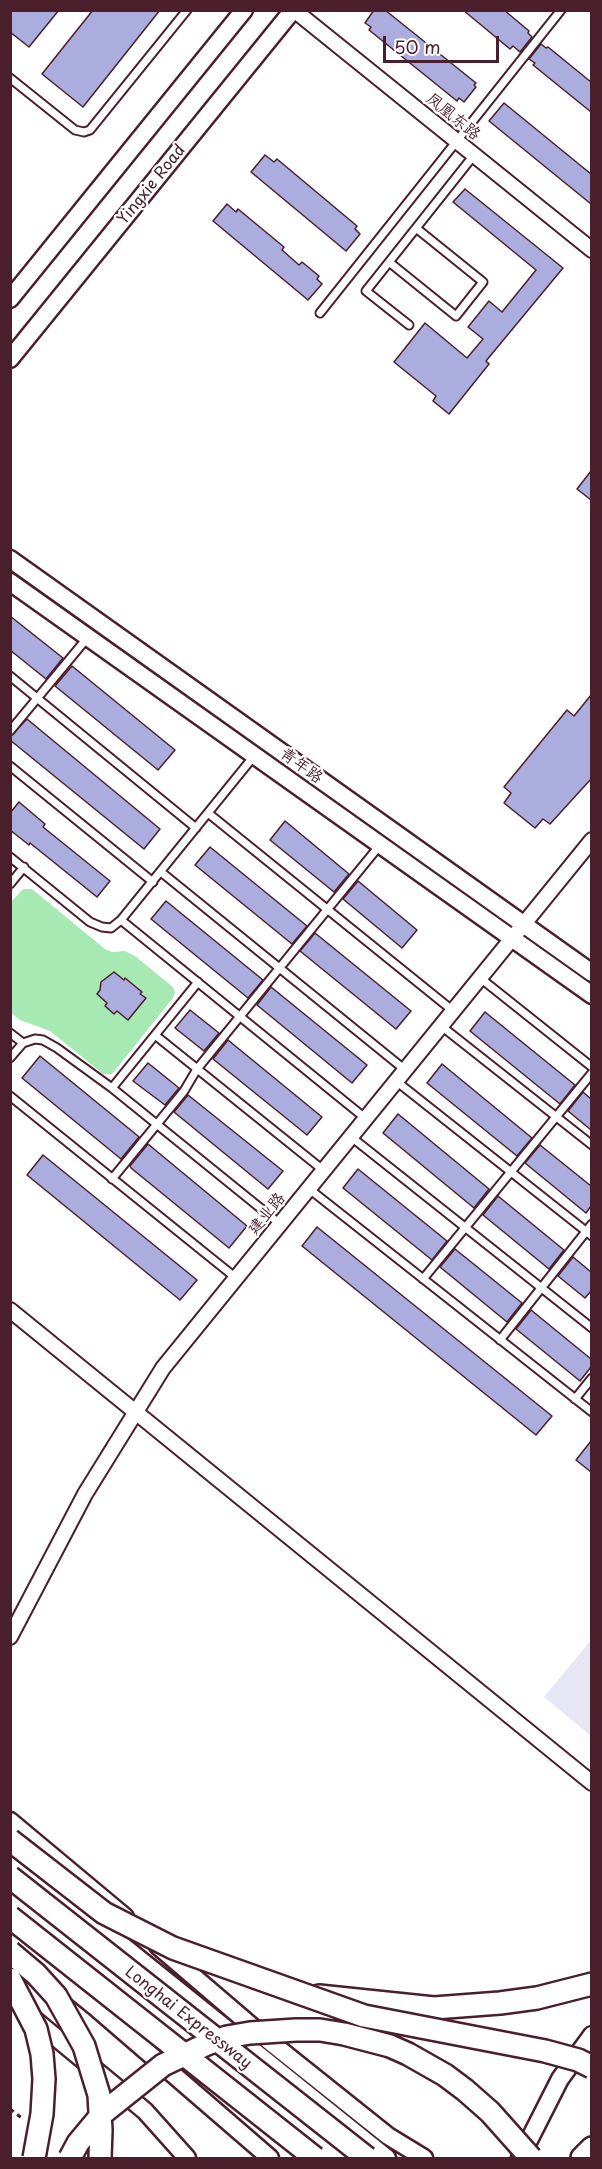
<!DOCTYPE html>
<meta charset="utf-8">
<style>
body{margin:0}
#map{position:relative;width:602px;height:2169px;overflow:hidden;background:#fff;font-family:"Playpen Sans",sans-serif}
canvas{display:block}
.frame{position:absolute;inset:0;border:12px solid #4a1f2b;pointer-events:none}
.scale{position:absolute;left:383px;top:36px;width:116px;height:27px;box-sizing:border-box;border:3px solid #4a1f2b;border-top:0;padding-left:8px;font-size:18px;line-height:21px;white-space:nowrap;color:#4a1f2b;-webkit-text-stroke:4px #fff;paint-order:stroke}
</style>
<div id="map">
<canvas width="602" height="2169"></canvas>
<div class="frame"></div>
<div class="scale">50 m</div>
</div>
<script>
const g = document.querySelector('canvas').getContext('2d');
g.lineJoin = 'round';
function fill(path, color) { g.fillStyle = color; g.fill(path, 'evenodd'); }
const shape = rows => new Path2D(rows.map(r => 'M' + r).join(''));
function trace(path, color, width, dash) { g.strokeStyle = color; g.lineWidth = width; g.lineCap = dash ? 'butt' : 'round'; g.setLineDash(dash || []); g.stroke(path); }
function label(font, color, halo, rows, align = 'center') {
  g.font = font + ' "Playpen Sans","LXGW WenKai TC",sans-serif'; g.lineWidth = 4.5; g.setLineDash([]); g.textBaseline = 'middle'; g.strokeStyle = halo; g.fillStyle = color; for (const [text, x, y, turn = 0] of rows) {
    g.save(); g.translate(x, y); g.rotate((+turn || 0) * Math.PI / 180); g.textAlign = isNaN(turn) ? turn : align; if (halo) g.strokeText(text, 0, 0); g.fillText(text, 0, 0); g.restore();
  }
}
const built = shape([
 [591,1640,591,1736,544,1697]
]);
const green = shape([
 [23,889,32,889,105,949,112,952,125,951,135,956,173,987,175,992,173,998,112,1074,103,1074,50,1031,20,1020,11,1013,10,903]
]);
const building = shape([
 [10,10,59,10,29,47,10,32,10,10],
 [93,10,160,10,83,107,42,74,93,10],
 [374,10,385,10,476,83,474,85,476,87,464,102,459,98,457,101,369,30,371,27,365,23,374,10],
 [463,10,504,10,529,31,528,33,532,37,520,52,513,46,510,49,463,10],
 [541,44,546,48,548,47,591,82,591,112,533,65,535,63,529,59,541,44],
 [504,103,591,174,591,204,489,121,504,103],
 [265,155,274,162,277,159,357,226,355,229,360,234,346,251,251,172,265,155],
 [465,189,563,268,486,361,489,364,449,414,433,401,436,396,394,362,425,323,467,358,483,339,468,327,489,301,502,312,536,270,453,202,465,189],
 [227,204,236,212,238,209,284,247,282,250,299,265,302,262,319,276,317,279,322,284,308,300,213,221,227,204],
 [591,471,591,500,577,489,591,471],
 [10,616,63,658,46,679,10,650,10,616],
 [72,666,175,750,158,770,55,686,72,666],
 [591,695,591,779,550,824,543,819,535,828,504,803,511,793,504,787,567,710,574,716,591,695],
 [27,719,160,829,144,849,10,740,10,736,27,719],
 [19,802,45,824,43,827,110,881,97,897,30,843,29,845,10,830,10,813,19,802],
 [285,821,349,874,334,892,270,840,285,821],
 [210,847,307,926,292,944,195,865,210,847],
 [358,881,417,930,402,948,343,899,358,881],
 [166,901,263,980,248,998,151,919,166,901],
 [315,933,411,1011,396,1029,300,951,315,933],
 [114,972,124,980,125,978,142,992,140,994,146,998,128,1020,117,1011,114,1014,105,1006,107,1003,97,994,100,990,101,982,114,972],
 [271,987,367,1065,352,1083,257,1005,271,987],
 [190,1010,219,1033,204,1051,175,1028,190,1010],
 [485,1012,575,1085,560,1104,470,1031,485,1012],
 [228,1040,322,1117,307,1135,213,1059,228,1040],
 [40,1056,138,1136,139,1137,121,1159,22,1078,40,1056],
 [148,1063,179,1088,165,1105,133,1081,148,1063],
 [442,1064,532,1138,517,1156,427,1083,442,1064],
 [583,1092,591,1099,591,1130,568,1111,583,1092],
 [188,1095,283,1171,268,1189,174,1112,188,1095],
 [398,1114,489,1189,474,1208,383,1133,398,1114],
 [148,1144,247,1226,229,1248,131,1168,130,1166,148,1144],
 [540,1145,591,1186,591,1206,586,1213,525,1163,540,1145],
 [43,1155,197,1280,180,1300,27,1175,43,1155],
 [358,1169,447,1241,432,1260,343,1188,358,1169],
 [498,1196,564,1250,549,1269,483,1215,498,1196],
 [317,1227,552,1416,536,1435,302,1246,317,1227],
 [455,1249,522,1303,507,1322,440,1267,455,1249],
 [573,1257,591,1272,591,1291,585,1298,558,1276,573,1257],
 [531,1310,591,1359,591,1367,580,1381,516,1329,531,1310],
 [591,1441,591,1472,576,1460,591,1441]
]);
const path = shape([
 [10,2109,23,2119]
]);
const service = shape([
 [10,78,75,130,84,132,90,130,187,10],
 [389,262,456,316,483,282,416,228],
 [320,313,561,10],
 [409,325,366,291,474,155],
 [10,676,196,828],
 [10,731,88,637],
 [10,766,153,882],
 [208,813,452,1010],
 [10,857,90,922,102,927,111,928,121,920,254,756],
 [161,872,404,1069],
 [10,884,24,867],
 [121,920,365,1118],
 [479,977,592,1067],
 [440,1025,592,1145],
 [10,1033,23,1043],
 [155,1035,323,1170],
 [10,1058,23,1043,35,1039,43,1040,57,1048,112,1088,280,1224],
 [396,1081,592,1236],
 [112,1088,198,982],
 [10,1096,236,1278],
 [350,1136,592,1328],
 [112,1179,184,1091,197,1069,380,845],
 [308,1188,592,1412],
 [423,1279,592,1073],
 [500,1340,592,1224],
 [575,1399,592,1378]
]);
const minor = shape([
 [294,10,592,250],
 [10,1310,592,1783],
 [10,1637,85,1494,163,1368,592,840]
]);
const tertiary = shape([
 [10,299,244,10],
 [10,359,293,10],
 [10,559,592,973],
 [10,582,592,995],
 [10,1821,125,1917],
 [10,1855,387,2158],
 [10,1938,94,2006,270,2158],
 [158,1946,269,2041,388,2136,424,2158],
 [30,2016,145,2111,187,2158],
 [520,2158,560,2079,592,2035]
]);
const trunk = shape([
 [319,1996,434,2008,500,2003,537,1998,592,1984],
 [582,2158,592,2148]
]);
const trunkBridge = shape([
 [10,1840,104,1913,173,1948,364,2016,545,2051,578,2060,592,2067],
 [10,1877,367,2158],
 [10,1917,315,2158],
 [10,1952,36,1974,56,1996,84,2046,99,2095,101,2130,100,2158],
 [10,1979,36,2029,42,2054,44,2079,42,2114,34,2158],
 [70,2158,78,2143,103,2113,163,2065,207,2044,227,2037,250,2033,296,2030,320,2030,344,2034,390,2046,408,2054,445,2075,465,2090,490,2112,531,2158]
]);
const streetNames = [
 ["凤凰东路",453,117,39],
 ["Yingxie Road",152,185,-51],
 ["青年路",301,766,36],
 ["建业路",267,1214,-51],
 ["Longhai Expressway",188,2018,38]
];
fill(built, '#e6e6f5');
fill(green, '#a7e9b3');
fill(building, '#abadde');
trace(building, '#4a1f2b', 1.5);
trace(service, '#4a1f2b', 11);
trace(minor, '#4a1f2b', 18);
trace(tertiary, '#4a1f2b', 21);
trace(trunk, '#4a1f2b', 26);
trace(path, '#4a1f2b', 3, [4.5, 4.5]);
trace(service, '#fff', 7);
trace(minor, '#fff', 14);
trace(tertiary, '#fff', 16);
trace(trunk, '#fff', 21);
trace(trunkBridge, '#4a1f2b', 26, []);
trace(trunkBridge, '#fff', 21);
label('16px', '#4a1f2b', '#fff', streetNames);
</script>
